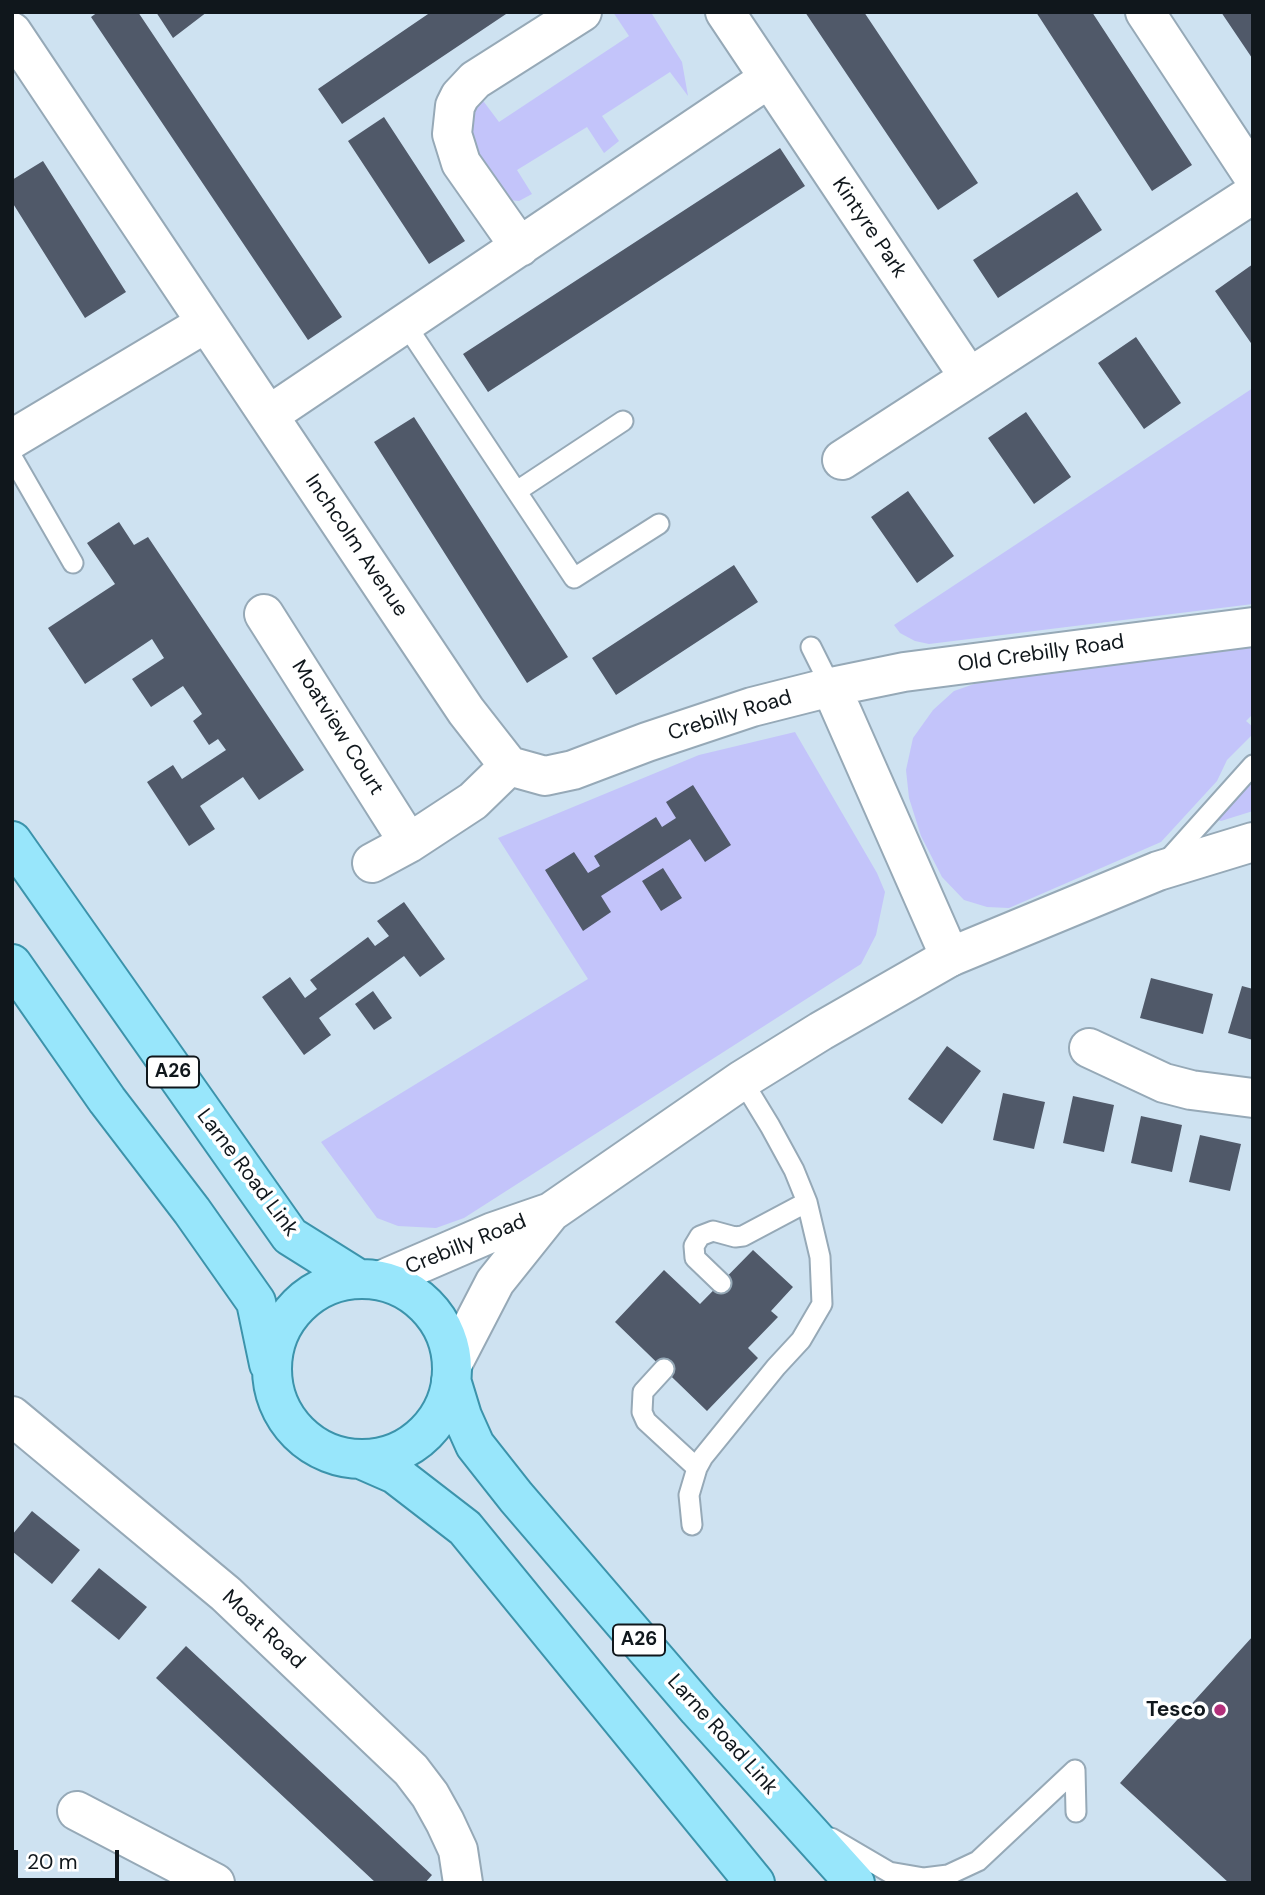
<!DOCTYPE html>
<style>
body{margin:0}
#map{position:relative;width:1265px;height:1895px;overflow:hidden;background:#cee2f1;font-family:"DM Sans",sans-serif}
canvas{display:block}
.frame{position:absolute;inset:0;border:14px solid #10171c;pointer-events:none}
.scale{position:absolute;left:14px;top:1850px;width:105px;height:32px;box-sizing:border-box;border:4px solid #10171c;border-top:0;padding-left:9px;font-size:21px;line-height:24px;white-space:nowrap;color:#10171c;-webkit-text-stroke:5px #fff;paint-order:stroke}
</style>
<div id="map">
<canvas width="1265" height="1895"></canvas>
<div class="frame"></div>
<div class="scale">20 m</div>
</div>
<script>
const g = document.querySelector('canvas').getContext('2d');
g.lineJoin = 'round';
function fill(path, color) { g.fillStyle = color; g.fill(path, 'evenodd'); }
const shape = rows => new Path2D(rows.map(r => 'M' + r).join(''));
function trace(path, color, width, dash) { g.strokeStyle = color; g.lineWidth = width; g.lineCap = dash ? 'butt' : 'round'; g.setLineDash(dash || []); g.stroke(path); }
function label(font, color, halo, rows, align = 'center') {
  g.font = font + ' "DM Sans",sans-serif'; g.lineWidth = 7; g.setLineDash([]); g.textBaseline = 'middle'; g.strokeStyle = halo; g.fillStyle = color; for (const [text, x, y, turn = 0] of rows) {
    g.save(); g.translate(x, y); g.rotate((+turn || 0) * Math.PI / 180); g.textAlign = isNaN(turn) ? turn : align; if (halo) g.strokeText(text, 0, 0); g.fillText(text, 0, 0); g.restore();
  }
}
const green = shape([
 [613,12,647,12,652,14,682,62,688,96,670,72,602,116,619,141,604,153,587,127,517,170,532,194,519,201,509,200,483,164,467,130,470,116,481,98,499,122,629,36],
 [1253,388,1253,604,929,644,915,641,900,633,894,625],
 [1253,646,1253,714,1246,721,1253,727,1253,734,1227,760,1217,781,1161,842,1009,908,987,907,964,900,942,877,921,836,909,798,906,770,913,738,933,710,954,691,994,677],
 [795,732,877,873,885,892,876,935,861,964,464,1218,436,1228,398,1226,377,1218,321,1142,588,979,498,838,699,755],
 [1253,779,1253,811,1221,821,1218,820,1218,815]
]);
const building = shape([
 [98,12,138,12,342,317,308,340,91,17],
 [156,12,207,12,173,38],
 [431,12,509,12,342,124,318,89],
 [805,12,864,12,978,183,938,210],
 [1036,12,1092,12,1192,165,1152,191],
 [1221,12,1253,12,1253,60,1250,55],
 [384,117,465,241,429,264,348,141],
 [780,148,805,186,488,392,463,354],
 [43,161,126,292,85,318,12,202,12,180],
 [1077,192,1102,230,998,298,973,260],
 [1253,264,1253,346,1215,291],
 [1136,337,1181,403,1144,429,1098,363],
 [1026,412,1071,477,1034,504,988,438],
 [414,417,568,657,527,683,374,442],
 [908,491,954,556,917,583,871,517],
 [119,522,134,545,148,537,304,770,259,800,243,777,200,806,215,829,189,846,147,782,173,765,182,779,226,750,218,739,209,745,193,721,202,714,183,686,151,707,132,679,164,658,152,639,85,684,48,628,115,584,87,543],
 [734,565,758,602,616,695,592,658],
 [693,785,731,845,705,862,690,839,601,896,611,912,583,931,545,870,574,852,588,873,600,866,594,856,656,817,662,827,676,818,666,802],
 [663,868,682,898,661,911,642,881],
 [404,902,445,959,420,977,404,956,319,1018,331,1035,304,1055,262,997,290,977,305,998,317,989,310,980,368,937,375,946,389,936,377,921],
 [1151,978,1213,994,1203,1034,1140,1018],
 [1242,986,1253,989,1253,1040,1228,1033],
 [373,991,392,1018,374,1030,355,1004],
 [947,1046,981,1071,942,1124,908,1099],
 [1003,1093,1045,1102,1034,1149,993,1140],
 [1073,1096,1114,1105,1104,1152,1063,1143],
 [1141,1116,1182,1125,1172,1172,1131,1163],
 [1200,1135,1241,1144,1230,1191,1189,1182],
 [753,1250,793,1287,771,1311,778,1317,748,1348,758,1358,707,1411,615,1322,664,1270,700,1304],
 [32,1511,80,1550,52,1584,12,1551,12,1535],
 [99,1568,147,1607,119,1640,71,1601],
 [1253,1636,1253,1883,1229,1883,1120,1783],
 [186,1646,432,1875,425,1883,376,1883,156,1678]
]);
const service = shape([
 [406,325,574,578,659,524],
 [12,457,73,563],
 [517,491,623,421],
 [811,647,831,687],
 [1165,863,1253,765],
 [721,1283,695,1258,694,1246,700,1236,713,1231,735,1237,743,1236,807,1202],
 [664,1369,643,1392,642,1412,646,1421,697,1468],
 [692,1525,689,1495,697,1468,703,1457,776,1367,801,1340,822,1304,820,1257,807,1202,794,1170,770,1126,742,1080],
 [1075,1770,1076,1812],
 [831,1838,889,1872,924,1878,948,1875,978,1861,1075,1770]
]);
const minor = shape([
 [725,12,969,377],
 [1145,12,1253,176],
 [12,32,466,711,509,766],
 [520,247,461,163,452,134,455,106,460,96,475,80,582,12],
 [269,415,768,79],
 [12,439,206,323],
 [842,460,1253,194],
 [264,614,409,843],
 [831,687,950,957],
 [509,766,545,776,573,770,647,742,752,707,831,687,904,672,1253,627],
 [372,863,409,843,473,801,509,766],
 [1089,1048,1164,1083,1191,1090,1253,1098],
 [12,1416,226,1594,411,1770,430,1795,445,1822,458,1850,463,1883],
 [77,1811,215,1883]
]);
const tertiary = shape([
 [382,1280,493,1232,551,1212,742,1080,821,1031,950,957,1158,871,1253,842],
 [453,1363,495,1282,551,1212]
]);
const primary = shape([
 [12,841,290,1236,357,1278],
 [12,964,107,1100,192,1211,256,1302,269,1364],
 '272 1369a90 90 0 1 1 180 0a90 90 0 1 1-180 0Z',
 [451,1380,462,1416,475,1445,516,1497,698,1709,855,1883],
 [363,1460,395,1474,465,1528,755,1883]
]);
const markers = [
 [1220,1710,7,"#b2307a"]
];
const shields = [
 [173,1072,52],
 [639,1640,52]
];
const shieldNames = [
 ["A26",173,1072],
 ["A26",639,1640]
];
const streetNames = [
 ["Kintyre Park",869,228,56],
 ["Inchcolm Avenue",356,546,56],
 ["Old Crebilly Road",1041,654,-8],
 ["Crebilly Road",730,716,-17],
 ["Moatview Court",337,728,58],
 ["Larne Road Link",247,1173,53],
 ["Crebilly Road",466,1245,-22],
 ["Moat Road",263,1630,43],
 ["Larne Road Link",722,1735,48]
];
const poiNames = [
 ["Tesco",1206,1710]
];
fill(green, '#c3c4fa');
fill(building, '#505969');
trace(service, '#96a9b7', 23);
trace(minor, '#96a9b7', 42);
trace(tertiary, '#96a9b7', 42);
trace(primary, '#3c93ab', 42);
trace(service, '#fff', 19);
trace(minor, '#fff', 38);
trace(tertiary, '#fff', 38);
trace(primary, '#98e6fb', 38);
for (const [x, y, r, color] of markers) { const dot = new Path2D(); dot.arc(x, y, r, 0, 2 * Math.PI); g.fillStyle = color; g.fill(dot); trace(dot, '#fff', 2.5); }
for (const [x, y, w] of shields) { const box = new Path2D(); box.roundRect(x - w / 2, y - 15.5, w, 31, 5); g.fillStyle = '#fff'; g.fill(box); trace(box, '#10171c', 2); }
label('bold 19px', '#10171c', null, shieldNames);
label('21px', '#10171c', '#fff', streetNames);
label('bold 21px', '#10171c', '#fff', poiNames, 'right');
</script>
